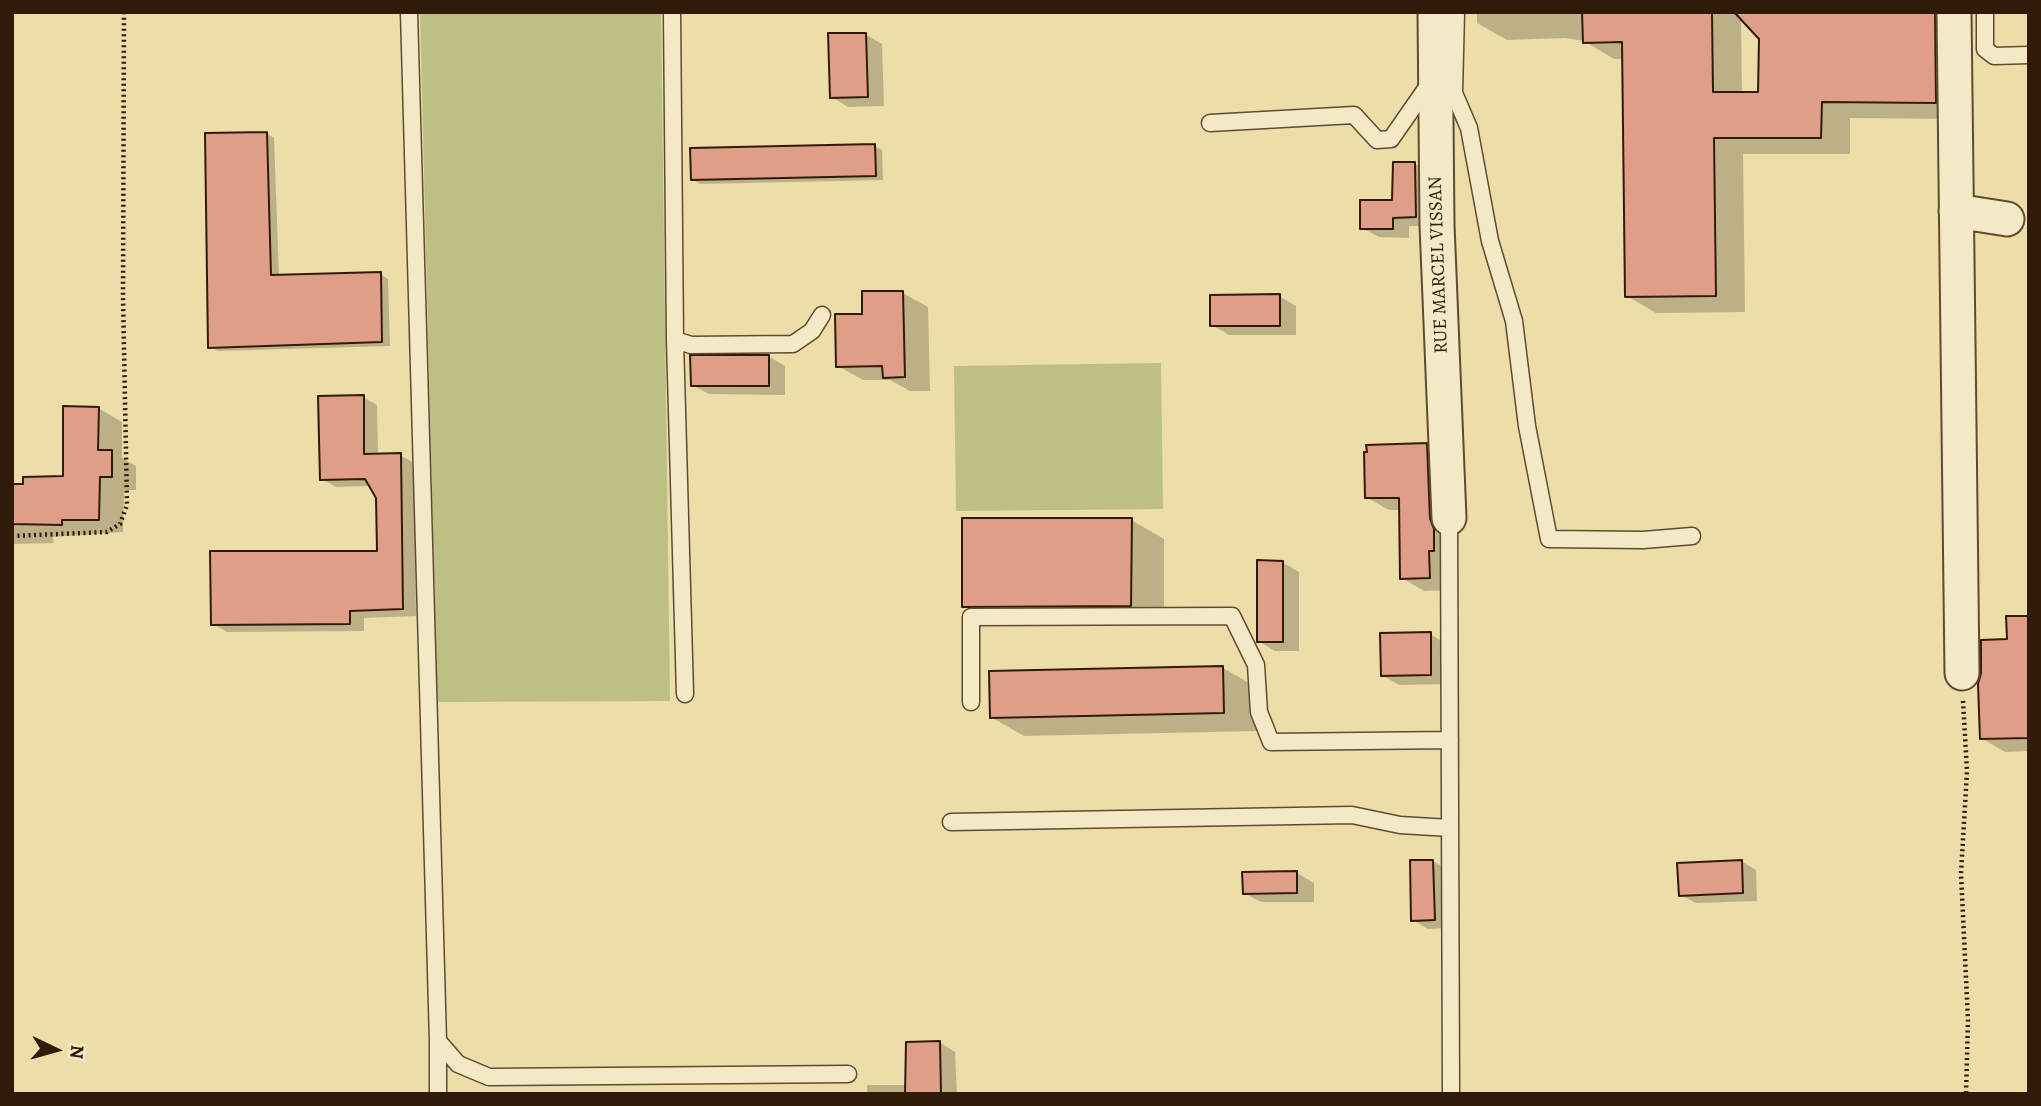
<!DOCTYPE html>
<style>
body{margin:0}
#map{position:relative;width:2041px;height:1106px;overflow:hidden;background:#ecdda9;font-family:Alegreya,serif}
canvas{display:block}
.frame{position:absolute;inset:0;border:14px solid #321a0a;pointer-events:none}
.north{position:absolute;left:21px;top:1015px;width:70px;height:70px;-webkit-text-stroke:5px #f3e9c7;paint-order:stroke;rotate:95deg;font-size:19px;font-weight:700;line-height:28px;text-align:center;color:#321a0a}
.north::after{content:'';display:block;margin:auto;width:24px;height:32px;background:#321a0a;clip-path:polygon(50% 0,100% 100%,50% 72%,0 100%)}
</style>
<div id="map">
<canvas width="2041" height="1106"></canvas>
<div class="frame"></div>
<div class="north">N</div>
</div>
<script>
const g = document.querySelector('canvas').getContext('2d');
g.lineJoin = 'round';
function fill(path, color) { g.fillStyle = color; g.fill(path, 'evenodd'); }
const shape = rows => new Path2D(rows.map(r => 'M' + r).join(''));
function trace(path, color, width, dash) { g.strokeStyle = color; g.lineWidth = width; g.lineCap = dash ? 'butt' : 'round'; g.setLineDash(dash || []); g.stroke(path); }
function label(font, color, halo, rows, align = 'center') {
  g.font = font + ' Alegreya,serif'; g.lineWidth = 6; g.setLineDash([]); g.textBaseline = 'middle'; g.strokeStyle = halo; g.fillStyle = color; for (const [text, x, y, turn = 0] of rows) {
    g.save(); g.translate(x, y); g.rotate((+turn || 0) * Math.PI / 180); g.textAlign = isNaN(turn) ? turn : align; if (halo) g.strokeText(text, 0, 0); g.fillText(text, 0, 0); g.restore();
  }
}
const green = shape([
 [420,12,661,12,670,701,437,702],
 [1161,363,1163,509,956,511,954,366]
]);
const shadow = shape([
 [1477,12,1964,12,1965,119,1850,118,1850,154,1743,154,1745,312,1656,313,1627,296,1624,59,1614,59,1584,41,1565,38,1507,40,1477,23],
 [1741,17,1761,39,1760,94,1742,94],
 [865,34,882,44,884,106,848,107,832,97],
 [266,133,274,138,279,277,380,274,388,279,390,346,218,351,210,347],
 [874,146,882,150,883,180,700,184,692,179],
 [1415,164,1432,173,1432,226,1409,226,1409,238,1379,237,1362,228,1394,202],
 [903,293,928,307,930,391,910,391,890,380,863,380,838,366,864,316],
 [1279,296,1296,306,1296,335,1229,335,1212,325],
 [768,356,785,366,785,395,709,394,692,385],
 [363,397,377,405,378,455,400,455,414,463,416,616,364,618,364,631,227,632,213,624,379,552,378,497,372,486,336,487,322,479],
 [98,408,122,422,122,458,136,466,136,490,124,490,123,532,53,537,54,543,12,544,12,486,64,478],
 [1426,444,1449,457,1452,590,1424,591,1402,578,1401,510,1389,510,1366,497],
 [1131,520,1164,539,1164,624,997,625,964,606],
 [1282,562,1299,572,1299,651,1275,651,1258,641],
 [2029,617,2029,751,2005,752,1981,738,2009,641],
 [1430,634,1447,644,1447,684,1399,685,1382,675],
 [1223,668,1256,687,1257,731,1024,736,991,717],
 [1433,861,1448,870,1450,928,1428,929,1413,920],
 [1741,861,1756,870,1757,901,1696,903,1681,895],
 [1297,873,1314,883,1314,902,1261,902,1244,893,1244,874],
 [939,1042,955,1052,957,1094,867,1094,867,1085,906,1085]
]);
const building = shape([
 [1582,12,1712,12,1713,92,1758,92,1759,39,1734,12,1935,12,1936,103,1822,102,1821,138,1714,138,1716,296,1625,297,1622,42,1583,43,1582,12],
 [828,33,866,33,868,97,830,98,828,33],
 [267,132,271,275,381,272,382,342,208,348,205,133,267,132],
 [875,144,876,176,691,180,690,148,875,144],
 [1393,162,1415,162,1416,217,1393,218,1393,229,1360,229,1360,200,1392,200,1393,162],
 [862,291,903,291,905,377,883,378,882,366,836,367,835,314,862,314,862,291],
 [1280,294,1280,326,1210,326,1210,295,1280,294],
 [690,355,769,355,769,386,691,386,690,355],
 [364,395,364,454,401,453,403,609,350,611,350,624,211,625,210,551,377,551,376,498,365,479,320,480,318,396,364,395],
 [63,406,99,407,98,450,112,450,112,477,100,477,99,520,62,520,62,525,12,524,12,484,23,484,23,477,63,476,63,406],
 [1427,443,1430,519,1434,529,1434,551,1429,551,1430,578,1400,579,1399,498,1365,498,1364,452,1367,452,1366,445,1427,443],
 [962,518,1132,518,1131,606,962,607,962,518],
 [1257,560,1283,561,1283,642,1257,642,1257,560],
 [2006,616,2029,616,2029,738,1980,739,1978,684,1981,673,1981,640,2007,639,2006,616],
 [1431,632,1431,675,1381,676,1380,633,1431,632],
 [1223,666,1224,713,990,718,989,671,1223,666],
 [1410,860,1433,860,1435,920,1411,921,1410,860],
 [1742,860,1743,893,1679,896,1677,863,1742,860],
 [1297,871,1297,893,1243,894,1242,872,1297,871],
 [940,1041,941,1094,905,1094,906,1042,940,1041]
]);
const path = shape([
 [12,536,107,532,120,524,127,505,123,296,124,12],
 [1963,701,1967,771,1961,874,1968,1020,1966,1094]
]);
const lane = shape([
 [409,12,438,1041,458,1064,489,1077,848,1074],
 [672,12,675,340,685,694],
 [1456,12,1454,93,1469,128,1490,241,1514,321,1527,426,1549,539,1643,540,1692,536],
 [1985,12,1985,49,1994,56,2029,55],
 [1210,123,1354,115,1377,140,1391,139,1430,83],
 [675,340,691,345,793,344,812,331,822,315],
 [1449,518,1451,1094],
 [971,702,971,617,1232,616,1256,665,1259,712,1271,742,1450,740],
 [951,822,1352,815,1400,825,1450,828],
 [438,1041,438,1094]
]);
const street = shape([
 [1435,12,1437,225,1449,518],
 [1954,12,1962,673],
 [1956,211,2007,219]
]);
const streetNames = [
 ["RUE MARCEL VISSAN",1439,265,-92]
];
fill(green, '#bdbf84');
fill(shadow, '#0003');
fill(building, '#e09d87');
trace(building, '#321a0a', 2);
trace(lane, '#604b32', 19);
trace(street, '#604b32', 37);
trace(path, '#321a0a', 4.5, [2, 3.5]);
trace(lane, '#f3e9c7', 16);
trace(street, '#f3e9c7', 33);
label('19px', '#321a0a', '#f3e9c7', streetNames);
</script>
